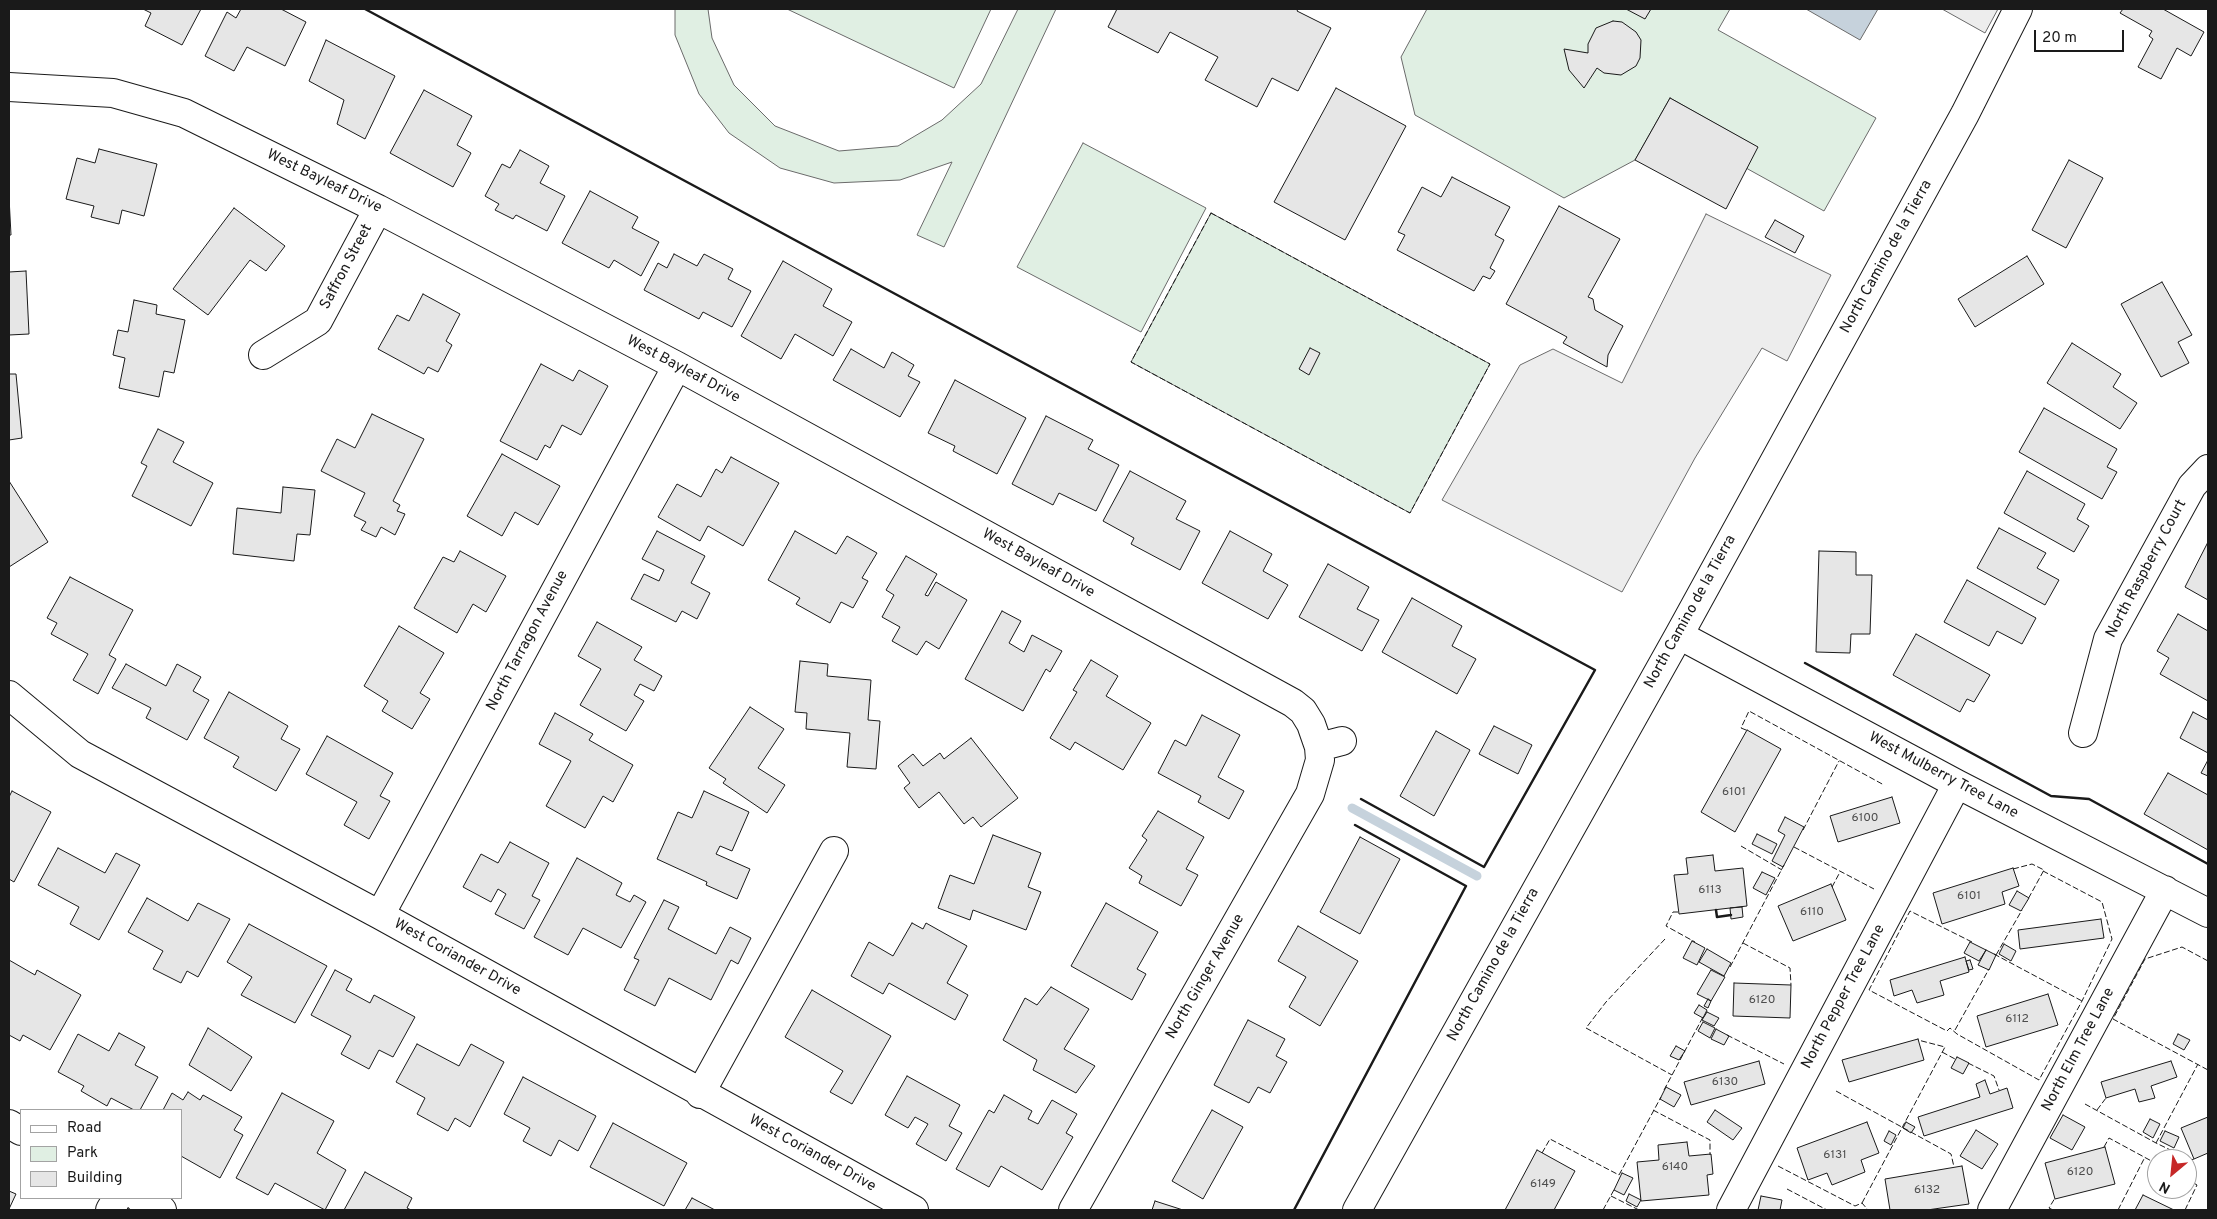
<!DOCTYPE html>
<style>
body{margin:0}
#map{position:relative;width:2217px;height:1219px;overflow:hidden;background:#fff;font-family:Overpass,sans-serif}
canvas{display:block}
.frame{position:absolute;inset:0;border:10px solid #1a1a1a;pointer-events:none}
.legend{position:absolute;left:20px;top:1109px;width:162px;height:90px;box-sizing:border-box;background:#fff;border:1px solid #a3a3a3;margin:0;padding:6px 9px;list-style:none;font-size:15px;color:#1a1a1a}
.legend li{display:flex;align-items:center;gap:10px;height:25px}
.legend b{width:25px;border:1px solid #a3a3a3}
.north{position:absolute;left:2147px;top:1149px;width:50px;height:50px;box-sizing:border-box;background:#fff;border:1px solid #a3a3a3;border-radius:50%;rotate:208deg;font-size:14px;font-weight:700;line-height:20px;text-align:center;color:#1a1a1a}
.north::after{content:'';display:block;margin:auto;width:18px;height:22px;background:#c62828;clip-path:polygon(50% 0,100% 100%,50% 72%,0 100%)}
.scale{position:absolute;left:2034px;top:30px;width:90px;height:22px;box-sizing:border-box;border:2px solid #1a1a1a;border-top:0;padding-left:6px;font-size:15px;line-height:18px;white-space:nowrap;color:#1a1a1a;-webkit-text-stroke:4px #fff;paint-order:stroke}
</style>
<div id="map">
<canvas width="2217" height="1219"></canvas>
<div class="frame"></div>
<ul class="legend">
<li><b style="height:6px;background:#fff"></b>Road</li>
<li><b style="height:14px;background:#e0efe3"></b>Park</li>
<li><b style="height:14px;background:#e6e6e6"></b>Building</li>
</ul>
<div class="north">N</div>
<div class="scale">20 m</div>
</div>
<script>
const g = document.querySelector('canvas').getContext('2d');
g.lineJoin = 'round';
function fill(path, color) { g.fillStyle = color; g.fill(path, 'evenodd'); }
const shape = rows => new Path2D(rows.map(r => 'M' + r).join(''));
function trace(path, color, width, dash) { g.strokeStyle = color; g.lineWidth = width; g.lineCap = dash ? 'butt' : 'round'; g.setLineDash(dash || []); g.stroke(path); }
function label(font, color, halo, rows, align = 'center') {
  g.font = font + ' Overpass,sans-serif'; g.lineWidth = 4; g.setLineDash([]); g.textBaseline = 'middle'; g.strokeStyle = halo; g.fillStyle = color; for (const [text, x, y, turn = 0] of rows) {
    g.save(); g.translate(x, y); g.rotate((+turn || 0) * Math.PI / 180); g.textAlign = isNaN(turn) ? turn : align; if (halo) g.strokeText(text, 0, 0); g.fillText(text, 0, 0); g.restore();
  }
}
const green = shape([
 [675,9,708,9,712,38,734,85,775,126,839,151,898,146,942,120,981,84,1018,9,1056,9,944,247,917,235,952,162,900,180,834,183,780,168,729,133,699,94,675,35,675,9],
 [787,9,991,9,954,88,787,9],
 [1427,9,1730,9,1718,30,1876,118,1824,211,1746,168,1757,147,1670,98,1635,160,1564,198,1415,115,1401,57,1427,9],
 [1083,143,1206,208,1141,332,1017,267,1083,143],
 [1211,213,1490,364,1410,513,1131,362,1211,213]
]);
const parking = shape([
 [1942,9,1998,9,1985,33,1942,9],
 [1706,214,1831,275,1787,361,1762,348,1695,458,1622,592,1442,500,1520,365,1553,349,1622,383,1706,214]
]);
const water = shape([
 [1806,9,1878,9,1860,40,1806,9]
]);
const stream = shape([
 [1352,808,1477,876]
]);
const building = shape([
 [143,9,201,9,182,45,145,26,151,13,143,9],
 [241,9,281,9,306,22,285,66,247,47,234,71,205,56,227,12,236,18,241,9],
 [1117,9,1298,9,1297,11,1331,28,1298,91,1272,78,1257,107,1205,80,1218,57,1170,32,1158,53,1108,27,1117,9],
 [1626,9,1651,9,1645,19,1626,9],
 [2123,9,2163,9,2204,32,2191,56,2177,48,2161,79,2138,67,2153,39,2149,36,2152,31,2120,13,2123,9],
 [1613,21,1622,22,1636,32,1641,40,1640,58,1636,66,1621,75,1604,73,1597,68,1584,88,1569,70,1564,49,1588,53,1588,44,1596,28,1613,21],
 [326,40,395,76,365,139,337,124,344,100,309,81,326,40],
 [1336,88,1406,126,1345,240,1274,202,1336,88],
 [424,90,472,116,457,145,471,153,453,187,390,153,424,90],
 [1670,98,1758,147,1726,209,1635,160,1670,98],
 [99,149,157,164,144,216,122,210,119,224,91,217,94,206,66,199,77,158,95,163,99,149],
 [520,150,549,166,540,183,565,196,547,231,516,215,513,219,495,210,499,204,485,196,502,164,510,168,520,150],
 [2069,160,2103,178,2066,248,2032,230,2069,160],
 [1452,177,1510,207,1495,235,1504,240,1490,268,1495,271,1490,279,1483,276,1474,291,1397,250,1405,235,1398,232,1422,187,1441,197,1452,177],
 [590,191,638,217,632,228,659,242,641,276,614,260,609,268,562,243,590,191],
 [9,197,11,235,9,235,9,197],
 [1559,206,1620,239,1588,297,1593,299,1595,310,1623,326,1608,355,1607,367,1563,343,1567,337,1506,304,1559,206],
 [234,208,285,246,266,271,250,260,208,315,173,289,234,208],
 [1775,220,1804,236,1795,253,1765,237,1775,220],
 [674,254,697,266,704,254,733,269,728,279,751,291,732,327,703,312,699,319,644,290,658,263,667,268,674,254],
 [2027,256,2044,284,1975,327,1958,299,2027,256],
 [783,261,832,289,823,306,852,322,833,356,795,334,781,359,741,336,783,261],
 [26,271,29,334,9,335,9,272,26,271],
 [2162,282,2192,335,2178,342,2189,363,2161,377,2121,304,2162,282],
 [423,294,460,314,446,341,452,345,438,372,428,367,424,374,378,349,397,315,409,321,423,294],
 [134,300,157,305,156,314,185,320,174,373,164,371,159,397,119,388,125,358,113,355,118,330,128,332,134,300],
 [2072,343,2121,374,2113,387,2137,403,2120,429,2047,383,2072,343],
 [1310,348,1320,353,1309,375,1299,369,1310,348],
 [851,349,884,368,892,352,914,365,908,376,920,382,900,417,833,380,851,349],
 [541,364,573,381,579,370,608,386,581,435,562,425,550,448,545,445,537,460,500,441,541,364],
 [9,374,16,374,22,438,9,440,9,374],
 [955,380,1026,418,997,474,953,451,955,446,928,433,955,380],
 [2044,408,2117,449,2107,467,2117,472,2102,499,2019,452,2044,408],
 [372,414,424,439,393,501,400,505,397,511,405,514,395,535,381,527,376,537,361,530,366,522,354,516,365,493,321,471,337,439,355,448,372,414],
 [1046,416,1093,440,1088,449,1119,465,1096,511,1059,493,1053,505,1012,484,1046,416],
 [158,429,184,442,173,462,213,483,191,526,132,496,147,466,141,463,158,429],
 [502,454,560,486,538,525,515,512,502,536,467,516,502,454],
 [731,457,779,483,743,546,708,526,700,541,658,517,677,484,701,497,716,469,722,473,731,457],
 [1130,471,1186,501,1176,519,1200,531,1180,570,1131,544,1134,538,1103,521,1130,471],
 [2027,471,2085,504,2077,519,2089,526,2074,552,2004,513,2027,471],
 [9,481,48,542,9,567,9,481],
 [283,487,315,490,310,535,297,534,294,561,233,554,237,508,281,513,283,487],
 [1999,528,2046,553,2037,568,2059,580,2045,605,1977,568,1999,528],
 [657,531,705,556,691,583,710,593,697,619,682,611,676,622,631,599,644,574,659,581,664,570,642,559,657,531],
 [795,531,836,554,847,536,877,553,862,578,868,581,853,608,841,602,830,623,796,604,800,598,768,580,795,531],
 [1230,531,1272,554,1263,571,1288,585,1268,619,1202,583,1230,531],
 [2208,542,2208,600,2185,587,2208,542],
 [460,551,506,576,486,612,473,604,457,633,414,608,443,557,454,562,460,551],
 [1819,551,1856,552,1856,575,1872,575,1870,634,1851,634,1850,653,1816,652,1819,551],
 [906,556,937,574,925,595,928,596,936,582,967,600,939,649,926,641,917,655,892,641,900,627,882,617,894,595,886,590,906,556],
 [1328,564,1369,587,1357,609,1379,620,1362,651,1299,617,1328,564],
 [70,577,133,610,109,655,116,659,98,694,73,680,88,654,51,634,57,623,47,618,70,577],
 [1967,580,2036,618,2022,644,1997,631,1989,646,1944,622,1967,580],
 [1412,598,1462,626,1452,646,1476,659,1457,694,1382,652,1412,598],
 [1002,611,1021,621,1009,643,1024,652,1032,635,1062,651,1050,672,1046,669,1023,711,965,679,1002,611],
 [2178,614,2208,631,2208,701,2160,674,2169,658,2157,651,2178,614],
 [597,622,642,647,634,660,662,676,654,691,640,684,634,695,644,701,626,731,580,705,601,669,578,656,597,622],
 [399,626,444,653,420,693,430,699,412,729,382,711,388,701,364,686,399,626],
 [1916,634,1990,675,1974,702,1967,699,1960,712,1893,675,1916,634],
 [1091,660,1118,676,1106,696,1151,723,1123,770,1075,742,1070,750,1050,738,1077,692,1073,690,1091,660],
 [800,661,828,664,827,676,871,680,868,720,880,721,876,769,847,767,850,733,806,729,807,713,795,712,800,661],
 [126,664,166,686,177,664,201,677,193,691,209,700,187,740,146,718,151,708,112,688,126,664],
 [229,692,288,726,281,739,300,749,276,791,233,767,239,757,204,738,229,692],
 [750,707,784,729,758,768,785,785,767,813,723,783,726,779,709,768,750,707],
 [2193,712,2208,720,2208,753,2180,738,2193,712],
 [555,713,593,734,589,740,633,765,613,802,603,796,585,828,546,806,571,761,539,744,555,713],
 [1202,715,1240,735,1218,777,1244,791,1229,819,1198,802,1201,796,1158,773,1175,740,1186,746,1202,715],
 [1494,726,1532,745,1518,774,1479,754,1494,726],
 [1747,730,1781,749,1735,832,1701,812,1747,730],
 [1436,731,1470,750,1434,816,1400,796,1436,731],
 [327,736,393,773,380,796,390,801,369,839,344,825,357,802,306,774,327,736],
 [971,738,1018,798,981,827,973,817,964,824,939,792,919,808,904,788,910,783,898,766,913,754,923,766,940,753,944,759,971,738],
 [2208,760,2208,776,2201,773,2208,760],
 [2168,773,2208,795,2208,850,2144,814,2168,773],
 [12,791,51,812,14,882,9,879,9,797,12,791],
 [704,791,749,812,732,851,720,846,716,854,750,869,737,899,706,885,707,882,657,859,678,812,692,818,704,791],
 [1892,797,1900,823,1838,842,1830,816,1892,797],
 [1158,811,1204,837,1186,869,1198,875,1181,906,1139,883,1142,876,1129,868,1147,840,1142,836,1158,811],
 [1785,817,1804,827,1783,867,1772,861,1785,835,1778,831,1785,817],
 [1757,834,1777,844,1772,854,1752,844,1757,834],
 [993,835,1041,853,1028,887,1041,892,1026,930,973,910,970,920,938,908,950,875,974,884,993,835],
 [1360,837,1400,859,1360,934,1320,912,1360,837],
 [510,842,549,863,532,896,540,900,524,929,495,914,506,894,498,889,491,902,463,887,481,854,498,863,510,842],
 [58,848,105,873,116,853,140,865,99,940,70,924,79,907,38,885,58,848],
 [1713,855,1715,871,1743,868,1747,906,1679,914,1674,875,1688,874,1686,858,1713,855],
 [577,858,622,883,616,895,630,902,634,895,646,902,621,948,583,928,568,955,534,937,577,858],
 [2013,868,2019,886,2002,892,2005,904,1942,924,1933,893,2013,868],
 [1762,872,1775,878,1766,895,1753,888,1762,872],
 [1831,884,1846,920,1793,941,1778,906,1831,884],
 [2017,891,2029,898,2021,911,2009,905,2017,891],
 [147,898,188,921,198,903,230,919,198,977,187,971,181,983,153,969,163,951,128,932,147,898],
 [664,900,679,907,668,929,716,954,730,927,751,938,738,964,731,960,711,1000,669,978,655,1006,624,990,639,960,634,958,664,900],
 [1106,903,1158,932,1137,969,1146,974,1132,1000,1071,966,1106,903],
 [1742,907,1743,917,1731,919,1730,908,1742,907],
 [2101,919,2104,938,2020,949,2018,930,2101,919],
 [912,923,923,929,926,923,967,946,947,983,968,995,955,1020,889,983,883,994,851,976,869,942,893,956,912,923],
 [249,924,327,966,295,1023,241,995,252,977,227,962,249,924],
 [1298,926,1358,961,1320,1026,1289,1007,1306,977,1278,961,1298,926],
 [1692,941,1705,948,1697,965,1683,958,1692,941],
 [1970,942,1986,950,1979,961,1964,953,1970,942],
 [2004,944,2016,951,2011,961,1999,954,2004,944],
 [1707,949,1731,963,1724,976,1699,962,1707,949],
 [1986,950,1996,955,1989,970,1978,965,1986,950],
 [1965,957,1969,972,1940,981,1944,995,1917,1003,1912,990,1894,996,1890,980,1965,957],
 [9,960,35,975,37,970,81,995,50,1050,23,1035,20,1041,9,1035,9,960],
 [1970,960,1973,969,1969,970,1966,961,1970,960],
 [335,970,352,979,346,990,370,1003,374,995,415,1017,393,1057,379,1050,369,1069,341,1054,351,1036,311,1015,335,970],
 [1711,970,1725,977,1711,1001,1697,994,1711,970],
 [1734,983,1791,985,1790,1018,1733,1016,1734,983],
 [1051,987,1089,1009,1064,1049,1095,1066,1076,1093,1033,1070,1037,1060,1003,1040,1025,998,1037,1005,1051,987],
 [812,990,891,1036,852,1104,830,1092,843,1071,785,1037,812,990],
 [2048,994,2058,1025,1986,1047,1977,1016,2048,994],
 [1708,999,1711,1001,1708,1008,1704,1006,1708,999],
 [1699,1005,1707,1010,1703,1018,1694,1013,1699,1005],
 [1707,1012,1719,1018,1714,1026,1702,1020,1707,1012],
 [1248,1020,1285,1039,1276,1056,1287,1062,1270,1093,1258,1087,1249,1103,1214,1085,1248,1020],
 [1703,1022,1715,1028,1710,1038,1698,1031,1703,1022],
 [208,1028,252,1057,231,1091,189,1065,208,1028],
 [1716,1029,1729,1036,1724,1045,1711,1039,1716,1029],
 [119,1033,145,1047,135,1065,158,1077,140,1110,134,1110,111,1098,107,1106,81,1091,84,1086,58,1072,78,1034,109,1051,119,1033],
 [2178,1034,2190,1040,2184,1050,2173,1044,2178,1034],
 [1918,1039,1924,1060,1849,1082,1842,1060,1918,1039],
 [417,1044,459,1066,471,1044,504,1062,470,1127,455,1118,448,1131,417,1114,425,1098,396,1082,417,1044],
 [1676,1046,1685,1051,1679,1060,1670,1056,1676,1046],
 [1957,1057,1969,1063,1963,1074,1951,1068,1957,1057],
 [1759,1061,1765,1084,1691,1105,1684,1082,1759,1061],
 [2171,1061,2177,1077,2151,1086,2155,1098,2139,1102,2135,1089,2106,1098,2101,1082,2171,1061],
 [907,1076,960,1105,949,1126,962,1133,946,1161,916,1144,928,1124,915,1117,908,1128,885,1115,907,1076],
 [523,1077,596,1116,578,1151,559,1140,551,1156,523,1141,530,1128,504,1114,523,1077],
 [1985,1080,1990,1094,2007,1088,2013,1108,1924,1136,1918,1117,1980,1097,1976,1084,1985,1080],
 [1666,1087,1681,1095,1674,1107,1660,1099,1666,1087],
 [188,1092,200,1100,203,1095,242,1117,234,1130,243,1135,220,1178,181,1156,181,1110,163,1110,172,1093,183,1100,188,1092],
 [282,1093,334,1121,317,1153,346,1170,325,1210,275,1183,268,1195,236,1178,282,1093],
 [1004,1095,1032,1111,1028,1119,1038,1124,1052,1100,1077,1114,1066,1133,1073,1137,1042,1190,1001,1166,989,1187,956,1169,989,1110,994,1113,1004,1095],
 [1212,1110,1243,1127,1203,1199,1172,1181,1212,1110],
 [1715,1110,1742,1128,1733,1140,1707,1122,1715,1110],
 [2063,1115,2085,1127,2072,1150,2050,1138,2063,1115],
 [2208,1117,2208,1153,2194,1159,2181,1128,2208,1117],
 [2150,1119,2160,1124,2153,1138,2143,1132,2150,1119],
 [1867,1122,1879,1153,1861,1160,1865,1172,1832,1185,1827,1173,1808,1180,1797,1148,1867,1122],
 [1906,1122,1915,1127,1911,1133,1903,1128,1906,1122],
 [613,1123,687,1163,664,1206,590,1167,613,1123],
 [1976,1130,1998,1144,1982,1169,1960,1156,1976,1130],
 [1889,1131,1896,1135,1891,1145,1884,1141,1889,1131],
 [2165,1131,2179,1137,2174,1148,2160,1141,2165,1131],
 [1687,1142,1689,1156,1711,1154,1713,1174,1707,1175,1709,1195,1641,1201,1637,1162,1659,1160,1658,1145,1687,1142],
 [2105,1147,2115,1184,2055,1199,2045,1163,2105,1147],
 [1537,1150,1575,1171,1554,1210,1505,1210,1537,1150],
 [1962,1166,1969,1204,1927,1210,1890,1210,1885,1179,1962,1166],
 [365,1172,412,1198,407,1208,411,1210,344,1210,365,1172],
 [1622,1173,1633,1178,1624,1195,1614,1190,1622,1173],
 [9,1191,16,1194,9,1209,9,1191],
 [1629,1194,1641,1200,1637,1207,1626,1201,1629,1194],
 [2143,1195,2174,1210,2135,1210,2143,1195],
 [1761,1196,1782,1200,1780,1210,1758,1210,1761,1196],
 [692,1198,715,1210,685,1210,692,1198],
 [1155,1201,1183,1210,1152,1210,1155,1201]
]);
const minor = shape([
 [9,87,113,93,184,113,378,209,677,366,1293,703,1303,711,1311,724,1319,747,1320,760,1310,794,1073,1210],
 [263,355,318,321,378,209],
 [1679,635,1957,784,2208,913],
 [9,695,80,754,380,915,914,1210],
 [2083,733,2108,639,2192,486,2208,469],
 [1319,747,1342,741],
 [380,915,677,366],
 [700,1094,834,851],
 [9,1124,21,1131],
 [139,1198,162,1210],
 [110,1210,117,1198],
 [1357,1210,1679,635,1965,114,2018,9],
 [1731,1210,1957,784],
 [1992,1210,2165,890]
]);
const fence = shape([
 [1211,213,1490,364,1410,513,1131,362,1211,213],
 [1746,730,1741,728,1749,711,1884,785],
 [1803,830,1839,761],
 [1741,846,1782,870],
 [1794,847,1874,889],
 [2013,869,2032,864,2044,870,2027,901],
 [1832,887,1840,872],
 [1678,912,1673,912,1666,926,1695,942],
 [1665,939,1606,1002,1586,1028,1672,1075],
 [1972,942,1910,911,1869,990,1947,1031,1950,1028,1957,1034,2039,1080,2082,1001,2112,939,2102,902,2043,871],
 [1743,943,1790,968,1791,985],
 [1994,954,2082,1001],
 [1996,955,2022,910],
 [2208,961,2182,947,2145,959,2113,1019,2208,1070],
 [1730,967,1784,865],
 [1955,1030,1989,969],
 [1727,1035,1784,1064],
 [1942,1052,1955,1059,1957,1057],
 [1968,1063,1994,1076,1999,1090],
 [1664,1090,1703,1017],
 [1836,1091,1951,1154,1954,1167],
 [2085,1104,2156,1143,2191,1160,2194,1159],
 [1653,1110,1710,1140,1710,1155],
 [2097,1110,2106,1098],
 [2156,1143,2198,1064],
 [2104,1147,2109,1138,2157,1164],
 [1542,1153,1550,1139,1619,1175],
 [1778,1166,1855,1206,1862,1203,1868,1210],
 [1619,1175,1661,1097],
 [1787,1189,1827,1210],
 [1611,1196,1639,1210],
 [1862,1203,1945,1047,1918,1040],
 [1603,1210,1615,1188],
 [2053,1210,2049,1208,2055,1198],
 [2118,1210,2145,1157],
 [2185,1210,2197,1185,2187,1179]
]);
const wall = shape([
 [365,9,1595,670,1484,867,1361,799],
 [1805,663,2051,796,2089,799,2208,864],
 [1716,910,1717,917,1731,915],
 [1294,1210,1466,886,1355,825]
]);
const numberNames = [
 ["6101",1734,793],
 ["6100",1865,819],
 ["6113",1710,891],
 ["6101",1969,897],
 ["6110",1812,913],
 ["6120",1762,1001],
 ["6112",2017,1020],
 ["6130",1725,1083],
 ["6131",1835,1156],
 ["6140",1675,1168],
 ["6120",2080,1173],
 ["6149",1543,1185],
 ["6132",1927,1191]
];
const streetNames = [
 ["West Bayleaf Drive",324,182,26],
 ["North Camino de la Tierra",1887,257,-61],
 ["Saffron Street",347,267,-62],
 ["West Bayleaf Drive",683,370,28],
 ["West Bayleaf Drive",1038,564,29],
 ["North Raspberry Court",2147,569,-62],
 ["North Camino de la Tierra",1691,612,-61],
 ["North Tarragon Avenue",528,641,-62],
 ["West Mulberry Tree Lane",1943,776,28],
 ["West Coriander Drive",457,958,29],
 ["North Camino de la Tierra",1494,965,-61],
 ["North Ginger Avenue",1206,977,-60],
 ["North Pepper Tree Lane",1844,997,-62],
 ["North Elm Tree Lane",2079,1050,-62],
 ["West Coriander Drive",812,1154,29]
];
fill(green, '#e0efe3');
trace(green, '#6a6a6a', 1);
fill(parking, '#ededed');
trace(parking, '#6a6a6a', 1);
fill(water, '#c6d2dc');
trace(water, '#6a6a6a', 1);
trace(stream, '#c6d2dc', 9);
fill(building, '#e6e6e6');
trace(building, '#1a1a1a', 1);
trace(minor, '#1a1a1a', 30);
trace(minor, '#fff', 28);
trace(fence, '#1a1a1a', 1, [6, 2.5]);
trace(wall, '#1a1a1a', 2.5);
label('12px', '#4d4d4d', null, numberNames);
label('15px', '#1a1a1a', '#fff', streetNames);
</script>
